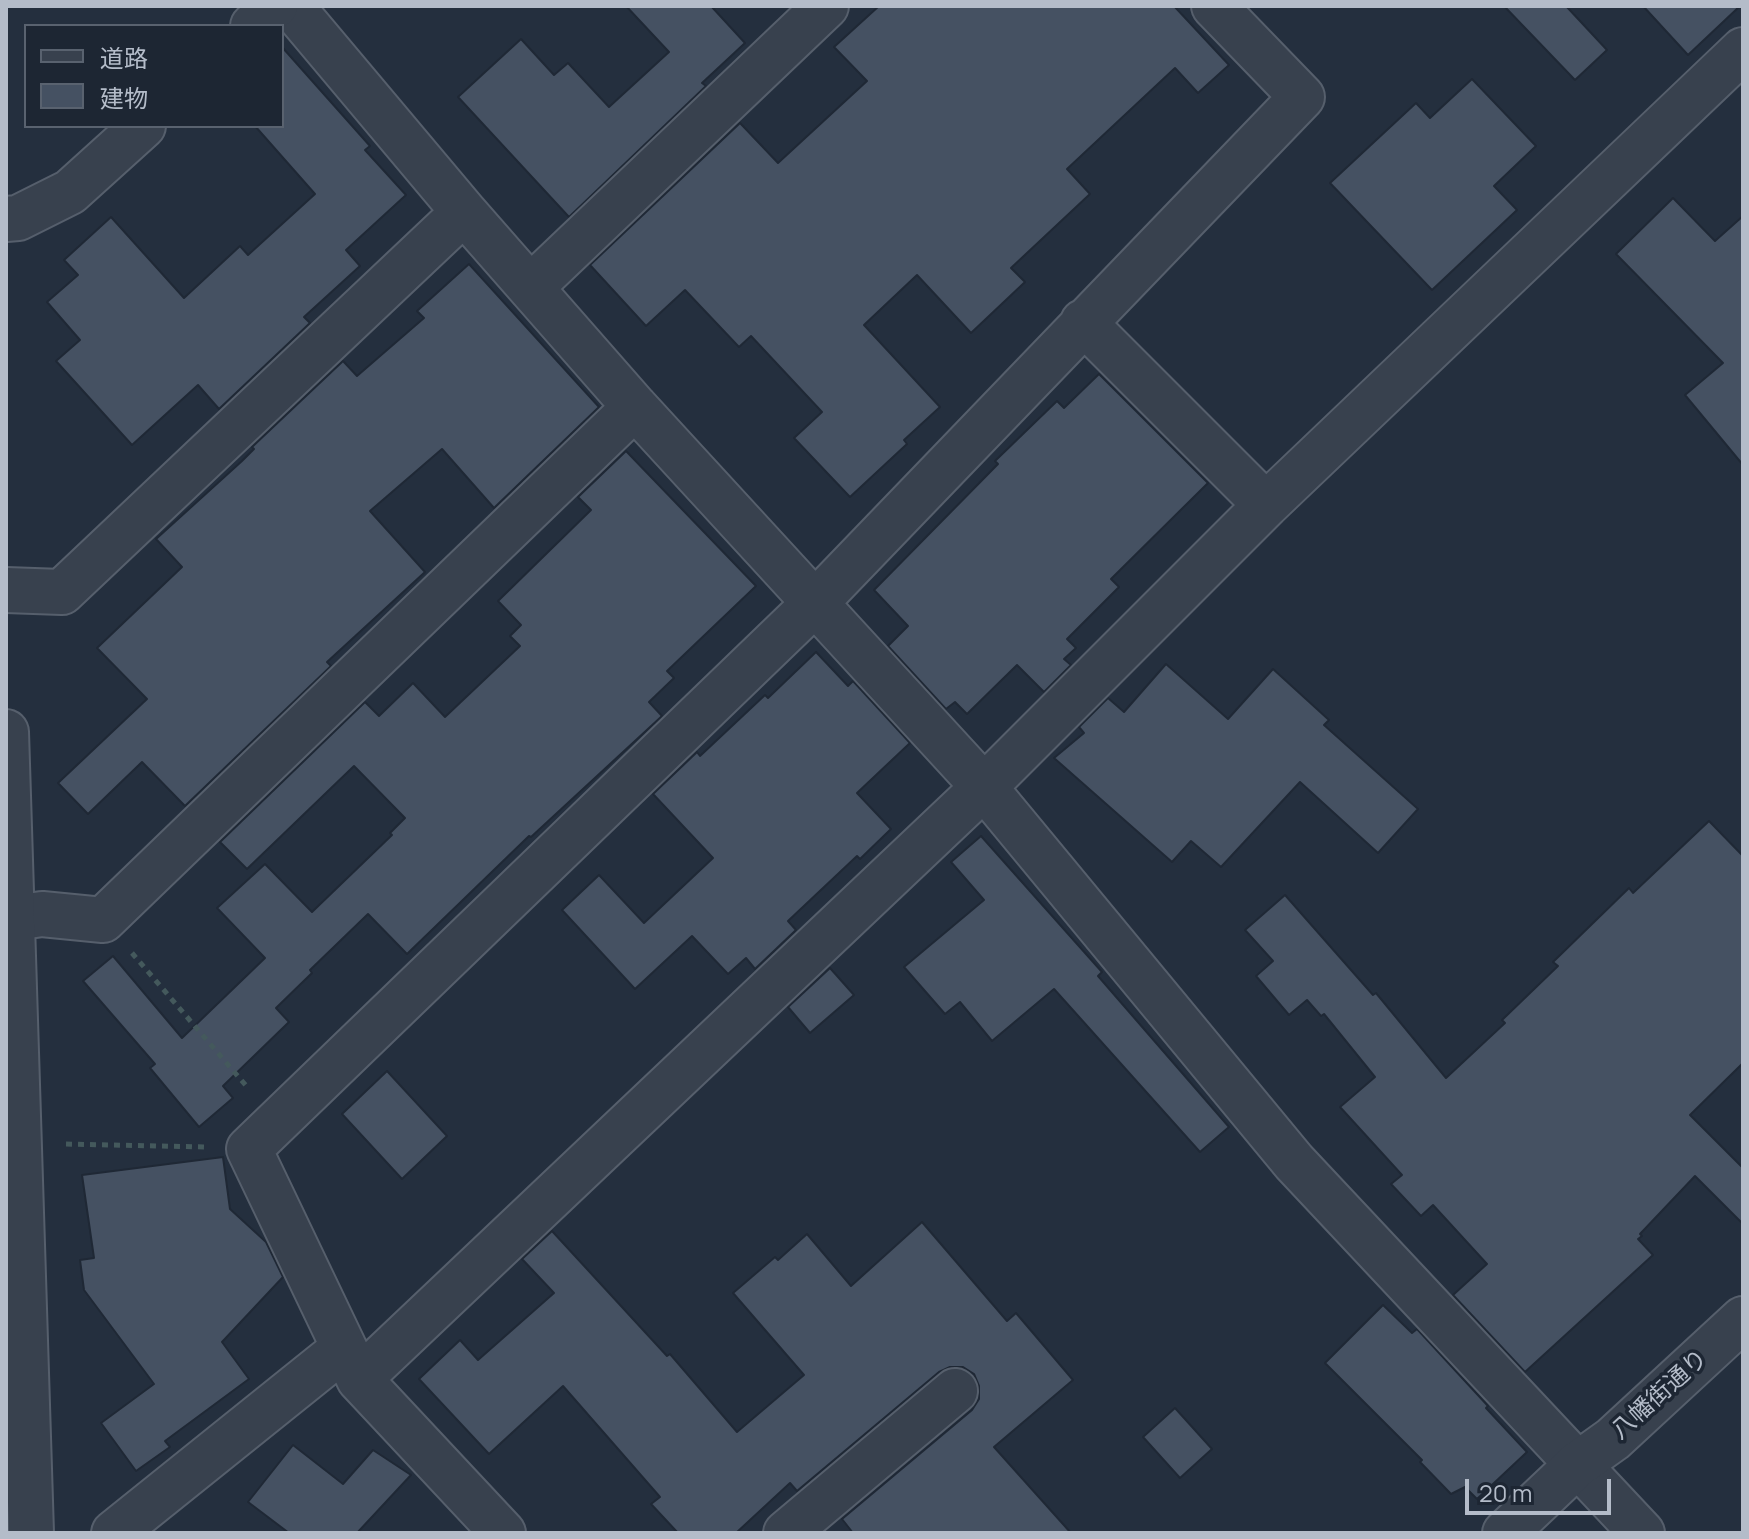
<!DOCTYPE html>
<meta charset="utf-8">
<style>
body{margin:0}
#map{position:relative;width:1749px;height:1539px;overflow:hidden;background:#242f3e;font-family:Manrope,"Noto Sans JP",sans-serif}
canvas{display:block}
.frame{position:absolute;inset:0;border:8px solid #b4bcc9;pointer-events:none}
.legend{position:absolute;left:24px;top:24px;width:260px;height:104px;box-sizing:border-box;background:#1d2633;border:2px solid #59626f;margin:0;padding:10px 14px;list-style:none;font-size:24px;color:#b4bcc9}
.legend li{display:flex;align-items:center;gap:16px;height:40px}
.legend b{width:40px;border:2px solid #59626f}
.scale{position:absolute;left:1465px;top:1479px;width:146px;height:36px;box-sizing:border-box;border:4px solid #b4bcc9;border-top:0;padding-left:10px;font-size:24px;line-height:28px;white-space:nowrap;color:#b4bcc9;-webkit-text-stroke:6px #1d2633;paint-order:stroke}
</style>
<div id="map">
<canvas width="1749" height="1539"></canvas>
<div class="frame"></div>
<ul class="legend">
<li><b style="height:10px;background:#38414e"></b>道路</li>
<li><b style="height:22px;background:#455162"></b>建物</li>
</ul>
<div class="scale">20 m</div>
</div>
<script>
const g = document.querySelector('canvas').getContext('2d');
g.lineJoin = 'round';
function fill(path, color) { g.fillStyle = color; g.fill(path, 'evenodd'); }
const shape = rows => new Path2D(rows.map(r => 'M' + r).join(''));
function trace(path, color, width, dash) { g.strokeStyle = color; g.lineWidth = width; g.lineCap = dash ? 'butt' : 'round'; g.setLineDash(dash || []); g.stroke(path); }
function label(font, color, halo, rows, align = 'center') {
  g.font = font + ' Manrope,"Noto Sans JP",sans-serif'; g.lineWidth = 7; g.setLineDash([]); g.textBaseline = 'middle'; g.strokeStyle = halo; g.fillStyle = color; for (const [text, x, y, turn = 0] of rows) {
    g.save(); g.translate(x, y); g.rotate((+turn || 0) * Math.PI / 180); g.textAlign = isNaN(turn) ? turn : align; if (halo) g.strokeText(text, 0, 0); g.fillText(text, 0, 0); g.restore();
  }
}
const building = shape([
 [626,6,711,6,745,43,702,83,706,86,569,217,458,97,521,39,554,75,568,63,609,107,669,52,626,6],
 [879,6,1174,6,1229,65,1198,93,1175,68,1067,169,1090,194,1011,268,1025,282,971,333,917,275,864,325,940,407,904,440,907,444,850,497,794,438,822,412,751,336,739,347,685,290,646,326,590,265,740,123,778,163,867,81,834,47,879,6],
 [1504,6,1566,6,1607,50,1575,80,1504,6],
 [1643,6,1740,6,1688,55,1643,6],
 [282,47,370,146,365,150,406,195,346,250,360,266,304,317,310,323,219,409,198,385,132,445,56,361,80,340,47,302,78,275,64,260,111,217,184,298,240,246,248,255,315,194,255,126,282,126,282,47],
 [1472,79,1536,146,1494,186,1517,210,1432,290,1330,183,1416,103,1430,118,1472,79],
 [1673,198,1715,241,1743,216,1743,465,1685,395,1723,363,1616,254,1673,198],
 [469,264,599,407,494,508,442,449,370,511,425,572,327,662,331,666,185,806,142,762,88,814,58,783,147,699,97,648,182,567,156,539,242,461,254,449,252,447,343,361,357,376,424,318,417,311,469,264],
 [1099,374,1208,483,1111,579,1119,587,1067,639,1076,648,1064,659,1071,665,1044,692,1017,665,967,714,955,702,946,709,888,646,908,626,874,590,998,464,995,461,1057,401,1064,408,1099,374],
 [626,451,756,586,667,671,674,678,649,702,662,716,531,837,529,836,407,954,368,914,310,970,312,973,276,1008,289,1022,223,1086,233,1098,199,1127,150,1068,155,1064,83,981,113,956,182,1038,265,958,217,908,265,864,312,912,392,835,390,833,405,818,354,766,247,869,220,842,365,702,379,716,413,683,445,717,520,646,510,636,521,625,498,601,591,510,578,497,626,451],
 [816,652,848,686,853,681,910,743,857,793,891,829,860,859,857,856,788,921,796,930,755,969,746,958,728,974,692,936,635,989,562,910,599,875,644,923,713,858,653,794,697,752,700,756,765,695,768,698,816,652],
 [1166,664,1228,719,1273,669,1329,720,1324,725,1418,809,1378,853,1300,782,1221,867,1191,841,1172,862,1054,758,1084,733,1079,727,1108,698,1124,712,1166,664],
 [1709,821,1743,856,1743,1063,1690,1115,1743,1168,1743,1224,1695,1176,1640,1234,1642,1236,1638,1239,1653,1255,1525,1372,1453,1295,1487,1264,1433,1205,1421,1216,1391,1184,1402,1175,1340,1107,1375,1077,1324,1014,1321,1016,1307,1000,1289,1015,1256,976,1273,961,1245,930,1285,895,1373,995,1376,993,1446,1078,1505,1023,1502,1020,1558,966,1553,962,1629,888,1633,893,1709,821],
 [981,836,1102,972,1098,976,1229,1127,1200,1152,1054,989,992,1041,960,1002,945,1014,904,967,984,900,951,862,981,836],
 [830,968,854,995,810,1033,788,1007,830,968],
 [387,1071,447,1136,402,1179,342,1114,387,1071],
 [223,1157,230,1209,266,1242,283,1277,222,1342,249,1379,165,1441,170,1447,136,1471,101,1423,154,1384,84,1290,80,1260,94,1258,82,1175,223,1157],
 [922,1222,1007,1321,1016,1313,1073,1380,994,1447,1071,1533,853,1533,842,1519,972,1410,979,1399,979,1386,974,1374,963,1367,950,1367,939,1372,797,1491,790,1483,736,1533,678,1533,651,1504,660,1497,563,1386,489,1454,419,1379,460,1340,478,1360,554,1293,522,1259,552,1231,667,1356,670,1354,737,1432,804,1375,733,1293,775,1257,778,1260,807,1234,851,1286,922,1222],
 [1383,1305,1412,1333,1417,1329,1488,1406,1486,1408,1527,1452,1477,1499,1465,1487,1451,1494,1420,1462,1422,1460,1325,1363,1383,1305],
 [1175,1408,1212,1449,1180,1478,1143,1437,1175,1408],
 [293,1445,343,1484,373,1450,411,1475,357,1533,289,1533,248,1502,293,1445]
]);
const path = shape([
 [132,953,248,1088],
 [66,1144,204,1147]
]);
const minor = shape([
 [291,6,464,212,635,407,984,787,1294,1162,1642,1533],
 [532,286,826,6],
 [1083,322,1266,505],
 [6,590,62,592,464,212],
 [14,918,42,914,103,920,635,407],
 [359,1379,984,787,1266,505,1743,50],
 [114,1533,343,1349],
 [503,1533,359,1379,249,1149,815,603,1302,97,1214,6],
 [786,1533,955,1391]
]);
const tertiary = shape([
 [253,26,275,6],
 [6,219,18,218,70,192,143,126],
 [6,732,31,1533],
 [1505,1533,1578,1464,1613,1439,1743,1319]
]);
const streetNames = [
 ["八幡街通り",1660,1395,-42]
];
fill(building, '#455162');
trace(building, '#1f2835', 2);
trace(minor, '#565f6c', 48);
trace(tertiary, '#565f6c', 48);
trace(path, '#44595c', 5, [6, 6]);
trace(minor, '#38414e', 44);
trace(tertiary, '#38414e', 44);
label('24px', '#b4bcc9', '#1d2633', streetNames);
</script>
